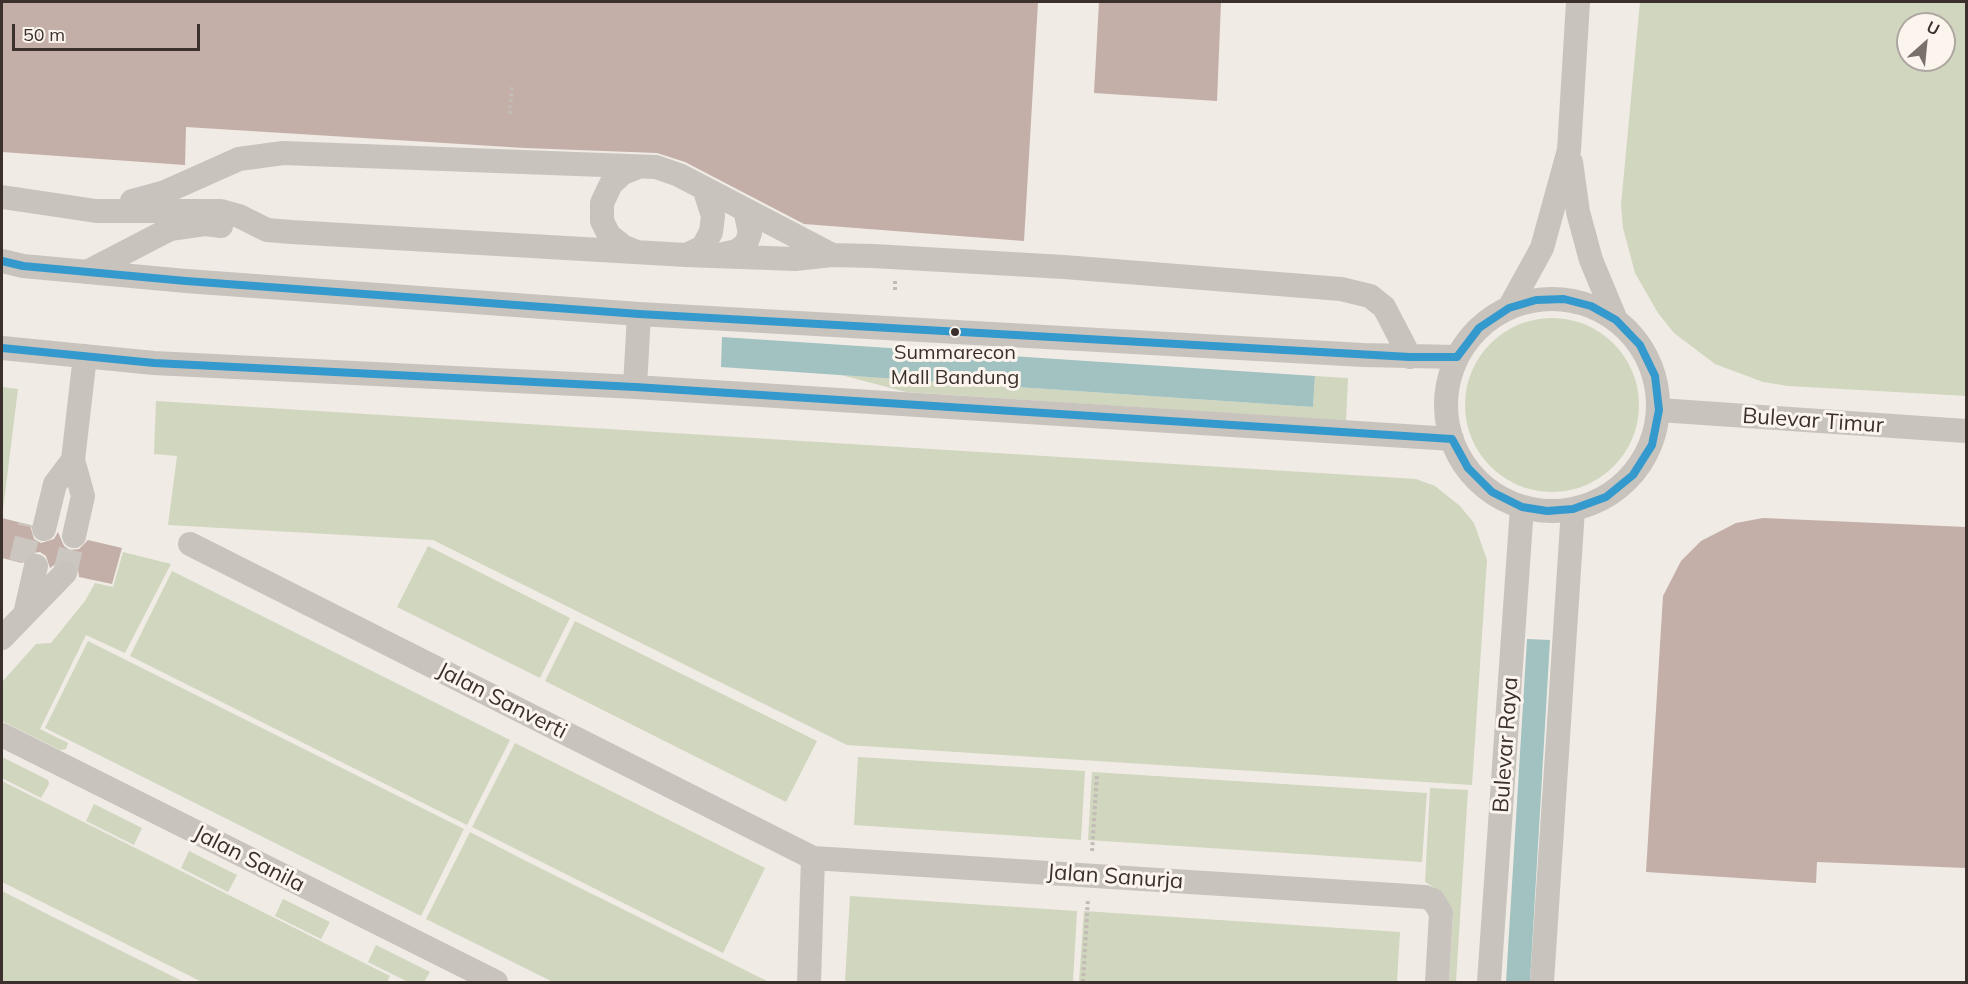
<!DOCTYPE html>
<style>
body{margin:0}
#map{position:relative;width:1968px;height:984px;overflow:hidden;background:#f0ebe5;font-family:Mulish,sans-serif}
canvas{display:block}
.frame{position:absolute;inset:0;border:3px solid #3b302b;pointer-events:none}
.north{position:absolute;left:1896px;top:12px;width:60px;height:60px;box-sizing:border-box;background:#fbf5ee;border:2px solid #aea6a0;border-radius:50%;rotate:27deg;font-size:16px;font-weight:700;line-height:24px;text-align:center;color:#3b302b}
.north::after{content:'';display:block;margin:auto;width:21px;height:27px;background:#7a716c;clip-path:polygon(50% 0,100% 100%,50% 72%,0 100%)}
.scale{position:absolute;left:12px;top:24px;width:188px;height:27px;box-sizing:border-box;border:3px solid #3b302b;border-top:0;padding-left:8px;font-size:18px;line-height:21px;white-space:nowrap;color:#3b302b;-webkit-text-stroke:4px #fbf5ee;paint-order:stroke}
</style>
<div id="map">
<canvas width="1968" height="984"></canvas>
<div class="frame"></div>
<div class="north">U</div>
<div class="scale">50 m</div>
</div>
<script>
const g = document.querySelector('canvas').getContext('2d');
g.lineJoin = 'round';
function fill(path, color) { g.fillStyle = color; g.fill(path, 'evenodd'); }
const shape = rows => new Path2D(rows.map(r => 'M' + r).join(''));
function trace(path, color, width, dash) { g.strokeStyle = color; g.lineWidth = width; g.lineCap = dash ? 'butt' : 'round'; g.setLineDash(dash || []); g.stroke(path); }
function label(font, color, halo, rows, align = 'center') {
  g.font = font + ' Mulish,sans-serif'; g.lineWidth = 6; g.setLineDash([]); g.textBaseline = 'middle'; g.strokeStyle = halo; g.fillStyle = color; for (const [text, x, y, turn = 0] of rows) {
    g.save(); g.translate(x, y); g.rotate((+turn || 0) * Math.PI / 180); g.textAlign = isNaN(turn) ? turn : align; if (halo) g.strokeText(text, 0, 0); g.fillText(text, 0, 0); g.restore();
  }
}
const green = shape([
 [1640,2,1966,2,1966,396,1788,386,1763,382,1715,364,1674,333,1658,313,1635,273,1623,228,1621,205],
 [1908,24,1944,24,1944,60,1908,60],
 '1465 405a87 87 0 1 1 174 0a87 87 0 1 1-174 0Z',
 [841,375,1313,407,1315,376,1348,378,1346,421,906,392],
 [2,387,18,389,2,518],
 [156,401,1416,479,1435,486,1460,506,1474,523,1487,560,1472,785,847,745,433,540,168,525,177,456,154,454],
 [428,546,570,618,540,678,397,607],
 [123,552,171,564,125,653,86,635,40,729,68,743,66,749,60,750,2,721,2,682,36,644,51,643,85,601,95,583,113,587],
 [172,571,510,740,467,825,130,656],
 [575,621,817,741,786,802,545,681],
 [88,641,464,829,421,916,45,728],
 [515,743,765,868,723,953,472,827],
 [2,757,48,780,49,784,41,798,2,778],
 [858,757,1085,771,1081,840,854,825],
 [1092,772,1427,793,1422,862,1088,840],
 [2,781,390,976,387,982,202,982,2,882],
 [1430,788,1468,790,1456,982,1449,982,1453,916,1440,891,1425,882],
 [94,804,142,828,134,845,86,821],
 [470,832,520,858,769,982,553,982,426,919],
 [189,851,237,875,228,892,181,868],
 [2,891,53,917,184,982,2,982],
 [850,896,1077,911,1073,982,845,982],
 [283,899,330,922,321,939,275,916],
 [1084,911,1400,932,1397,982,1079,982],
 [376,945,430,972,424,982,408,982,368,962]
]);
const water = shape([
 [722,337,1315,376,1313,407,721,367],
 [1527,639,1550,640,1530,982,1506,982]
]);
const building = shape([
 [2,2,1038,2,1024,241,804,224,685,162,657,153,525,148,186,127,185,165,2,152],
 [1099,2,1221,2,1217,101,1094,93],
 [2,518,30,525,34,539,41,543,54,539,58,532,64,546,70,550,79,549,88,540,122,548,112,584,79,577,78,569,69,559,61,560,50,568,46,556,40,552,31,553,22,563,2,558],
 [1763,518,1966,527,1966,868,1817,862,1816,883,1646,872,1663,596,1681,561,1701,541,1736,523]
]);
const minorTunnel = shape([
 [21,562,30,525],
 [65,573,74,536]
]);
const path = shape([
 [510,114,512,84],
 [895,281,895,291],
 [1092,851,1097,774],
 [1083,982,1088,898]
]);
const minor = shape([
 [1571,162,1578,212,1591,260,1616,320],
 [2,197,96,211,221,211,239,216,267,230,291,232,686,255,795,259,832,255,873,256,1064,267,1341,289,1370,296,1384,307,1410,357],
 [132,201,165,192,239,159,283,153,656,167,679,175,832,255],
 [634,251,624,247,609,235,602,221,602,203,611,184,623,173,638,167],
 [686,255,703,247,711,232,713,216,704,188],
 [719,255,737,251,746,244,750,233,745,210],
 [2,261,23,266,186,281,639,314,1363,355,1457,357],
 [87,272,170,229,205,224,221,226],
 '1446 405a106 106 0 1 1 212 0a106 106 0 1 1-212 0Z',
 [1509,308,1542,248,1569,150,1578,2],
 [2,348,154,363,635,387,1452,439],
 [635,387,639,314],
 [1659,410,1966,431],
 [44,529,55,484,73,460],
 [74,536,83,496,73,460,85,356],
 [190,544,813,858,1425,897,1433,900,1441,913,1437,982],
 [25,614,36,566],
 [2,638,65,573],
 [2,735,496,982],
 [809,982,813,858],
 [1489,982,1522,507],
 [1542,982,1573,509]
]);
const bus1 = shape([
 [2,261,23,266,186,281,639,314,1410,357,1457,357,1479,328,1509,308,1536,300,1564,299,1591,306,1616,320,1640,345,1655,376,1659,410,1652,445,1633,475,1606,497,1573,509,1547,511,1522,507,1492,492,1468,468,1452,439,635,387,154,363,2,348]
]);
const markers = [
 [955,332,5,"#3b302b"]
];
const busNames = [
 ["Summarecon",955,353],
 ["Mall Bandung",955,378]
];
const streetNames = [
 ["Bulevar Timur",1813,421,4],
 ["Jalan Sanverti",502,701,27],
 ["Bulevar Raya",1506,745,-86],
 ["Jalan Sanila",249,859,27],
 ["Jalan Sanurja",1115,877,4]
];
fill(green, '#d1d6bf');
fill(water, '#a1c2c1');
fill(building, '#c3afa7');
trace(minorTunnel, '#ccc6c0', 24, [24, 12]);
trace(path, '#c2bbb6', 4, [3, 3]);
trace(minor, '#c9c3be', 24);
trace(bus1, '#3499cc', 8);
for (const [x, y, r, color] of markers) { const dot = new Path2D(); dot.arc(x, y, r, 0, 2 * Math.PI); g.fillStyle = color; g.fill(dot); trace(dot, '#fbf5ee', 2); }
label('20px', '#3b302b', '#fbf5ee', busNames);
label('22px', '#3b302b', '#fbf5ee', streetNames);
</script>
